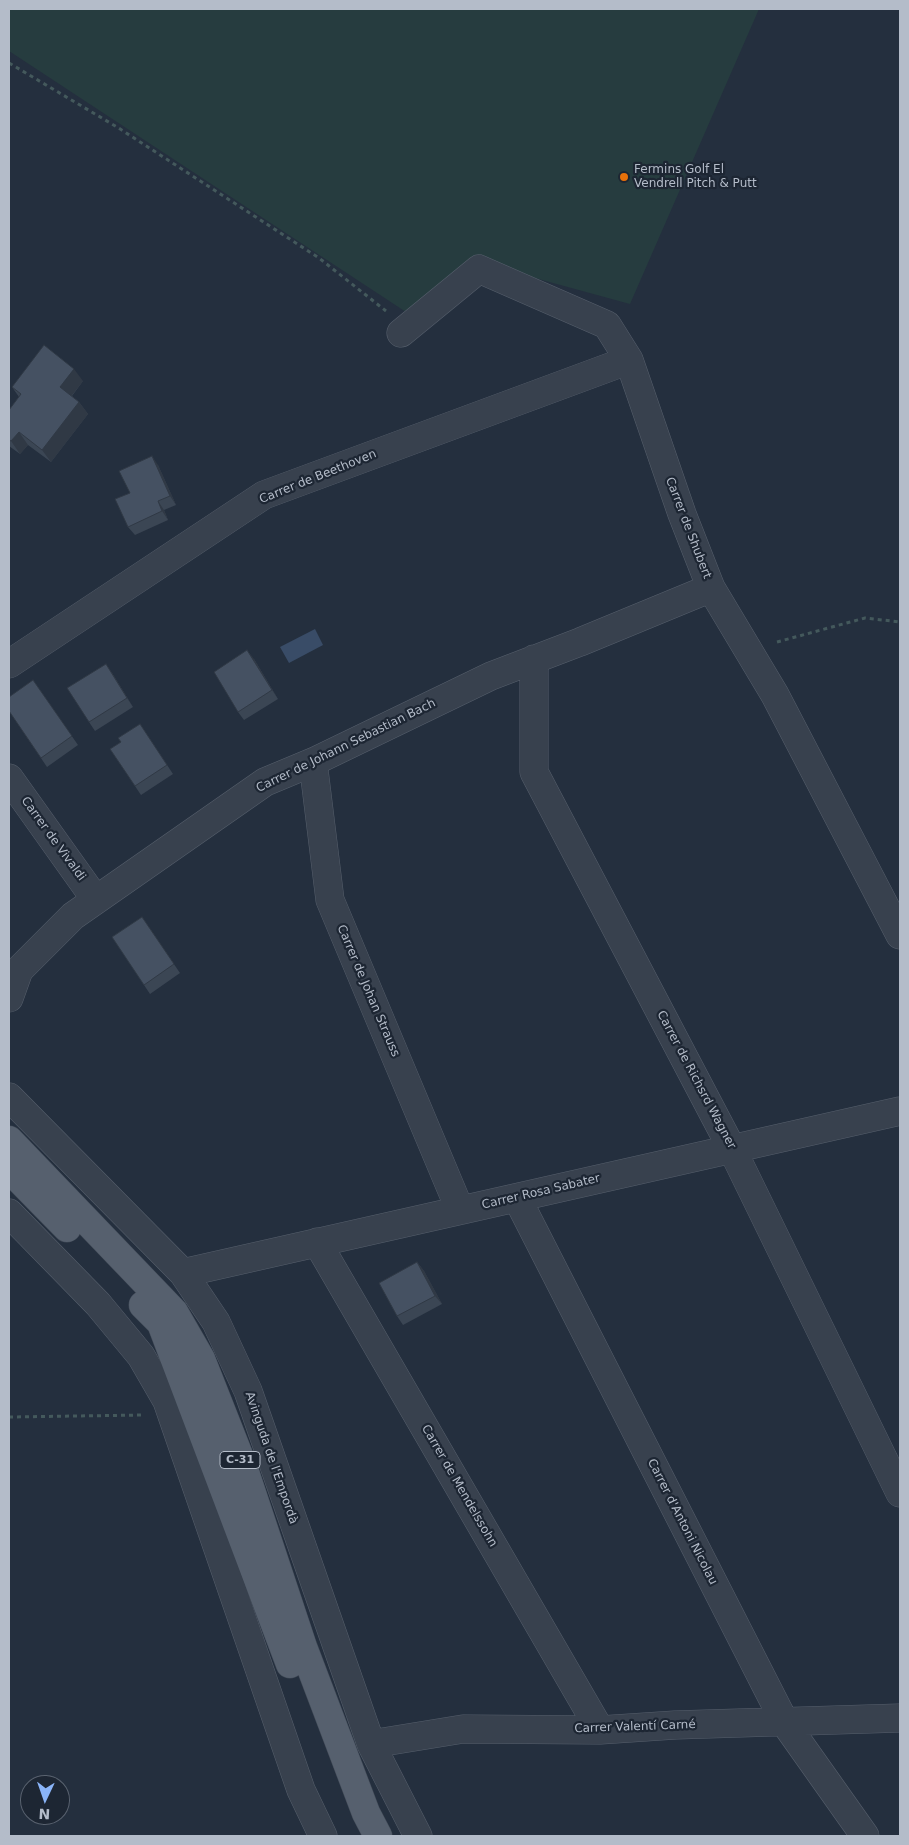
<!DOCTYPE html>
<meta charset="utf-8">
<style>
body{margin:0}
#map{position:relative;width:909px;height:1845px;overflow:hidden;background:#242f3e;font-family:"DejaVu Sans",sans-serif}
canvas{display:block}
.frame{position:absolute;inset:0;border:10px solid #b4bcc9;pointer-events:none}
.north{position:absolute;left:20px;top:1775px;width:50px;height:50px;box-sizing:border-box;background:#1d2633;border:1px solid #59626f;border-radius:50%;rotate:183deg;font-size:14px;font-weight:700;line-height:20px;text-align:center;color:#b4bcc9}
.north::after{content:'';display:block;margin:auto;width:18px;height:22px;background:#8ab4f8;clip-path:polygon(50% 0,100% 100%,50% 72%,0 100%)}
</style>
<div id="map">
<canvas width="909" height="1845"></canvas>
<div class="frame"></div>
<div class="north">N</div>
</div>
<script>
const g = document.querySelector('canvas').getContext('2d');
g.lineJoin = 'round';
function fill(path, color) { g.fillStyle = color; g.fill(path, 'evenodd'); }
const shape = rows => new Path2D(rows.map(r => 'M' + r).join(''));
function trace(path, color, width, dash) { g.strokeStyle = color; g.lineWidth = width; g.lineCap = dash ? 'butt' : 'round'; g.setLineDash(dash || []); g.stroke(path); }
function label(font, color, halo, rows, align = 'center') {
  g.font = font + ' "DejaVu Sans",sans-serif'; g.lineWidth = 4.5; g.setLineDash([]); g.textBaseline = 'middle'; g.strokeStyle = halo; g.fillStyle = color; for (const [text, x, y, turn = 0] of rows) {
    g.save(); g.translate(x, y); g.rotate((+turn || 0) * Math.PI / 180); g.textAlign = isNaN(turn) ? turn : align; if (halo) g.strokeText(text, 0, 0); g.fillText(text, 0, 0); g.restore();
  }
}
const green = shape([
 [9,9,759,9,630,304,469,260,406,312,9,51]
]);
const water = shape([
 [315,629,323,645,289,663,280,647]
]);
const path = shape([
 [9,63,117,127,319,258,386,311],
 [777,642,865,618,900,622],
 [9,1417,143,1415]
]);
const minor = shape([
 [401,333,479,269,607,325,629,360,682,514,711,588,775,695,900,935],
 [534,659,534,772,732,1149,900,1493],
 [9,664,264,495,629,360],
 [313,762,330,900,460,1210],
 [9,778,96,900],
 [9,976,19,970,73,916,265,782,313,762,491,676,580,642,711,588],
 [9,998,19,970],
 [9,1097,183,1273,216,1322,248,1391,371,1744,418,1836],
 [517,1198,785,1723,865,1836],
 [9,1213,98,1304,141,1356,167,1401,301,1790,323,1836],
 [317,1242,600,1730],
 [183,1273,900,1111],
 [371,1744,463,1729,600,1730,675,1725,900,1718]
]);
const major = shape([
 [9,1140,174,1312,201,1359,242,1463,303,1647,366,1813,378,1836],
 [9,1169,67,1228],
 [143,1305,161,1323,290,1664]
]);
const wall = shape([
 [83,381,72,396,79,402,88,414,51,462,28,445,20,454,9,446,9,410,19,397,12,387],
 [158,465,176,505,164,510,168,520,135,535,128,527,130,493],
 [254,659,278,699,244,720,238,712],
 [112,673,133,707,95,731,89,722],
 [33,680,78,745,47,767,9,711],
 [140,724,173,774,141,795,110,749,121,742],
 [142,917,180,973,150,994,112,937],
 [417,1262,424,1271,442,1304,403,1325,397,1316]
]);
const shadedWall = shape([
 [74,369,83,381,69,399,60,387],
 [79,402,88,414,51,462,42,450],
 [19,432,28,445,20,454,11,441],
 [152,456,158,465,176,505,170,496],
 [158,501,164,510,168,520,162,511],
 [247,650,254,659,278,699,272,690],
 [106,664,112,673,133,707,127,698],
 [417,1262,424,1271,442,1304,435,1296]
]);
const building = shape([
 [44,345,74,369,60,387,79,402,42,450,19,432,11,441,9,440,9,410,21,394,12,387,44,345],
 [152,456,170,496,158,501,162,511,128,527,115,499,130,493,119,471,152,456],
 [247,650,272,690,238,712,214,672,247,650],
 [106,664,127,698,89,722,67,688,106,664],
 [33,680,72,736,41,758,9,711,9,697,33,680],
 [140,724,167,765,135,786,110,749,121,742,118,738,140,724],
 [142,917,174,964,144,985,112,937,142,917],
 [417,1262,435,1296,397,1316,379,1283,417,1262]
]);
const markers = [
 [624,177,5,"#e8710a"]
];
const shields = [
 [240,1460,40]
];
const shieldNames = [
 ["C-31",240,1460]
];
const poiNames = [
 ["Fermins Golf El",634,170],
 ["Vendrell Pitch & Putt",634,184]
];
const streetNames = [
 ["Carrer de Beethoven",318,477,-22],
 ["Carrer de Shubert",688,528,69],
 ["Carrer de Johann Sebastian Bach",346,746,-26],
 ["Carrer de Vivaldi",53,839,54],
 ["Carrer de Johan Strauss",368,991,67],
 ["Carrer de Richsrd Wagner",696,1080,62],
 ["Carrer Rosa Sabater",541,1192,-13],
 ["Avinguda de l'Empordà",271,1458,71],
 ["Carrer de Mendelssohn",459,1486,60],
 ["Carrer d'Antoni Nicolau",682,1522,63],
 ["Carrer Valentí Carné",635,1727,-2]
];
fill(green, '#263c3f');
fill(water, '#394c67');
trace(minor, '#565f6c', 29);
trace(major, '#414a57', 29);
trace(path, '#44595c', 3, [4, 4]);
trace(minor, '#38414e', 28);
trace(major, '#56606e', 28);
fill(wall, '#3b4654');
fill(shadedWall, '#303945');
fill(building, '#455162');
trace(building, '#303945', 1);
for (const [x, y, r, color] of markers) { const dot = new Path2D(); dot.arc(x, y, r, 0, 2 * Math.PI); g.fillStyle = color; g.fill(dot); trace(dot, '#1d2633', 2); }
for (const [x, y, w] of shields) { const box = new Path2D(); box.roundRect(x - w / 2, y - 8.5, w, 17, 4); g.fillStyle = '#1d2633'; g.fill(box); trace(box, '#b4bcc9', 1); }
label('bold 11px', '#b4bcc9', null, shieldNames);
label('12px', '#b4bcc9', '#1d2633', poiNames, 'left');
label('12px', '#b4bcc9', '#1d2633', streetNames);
</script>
